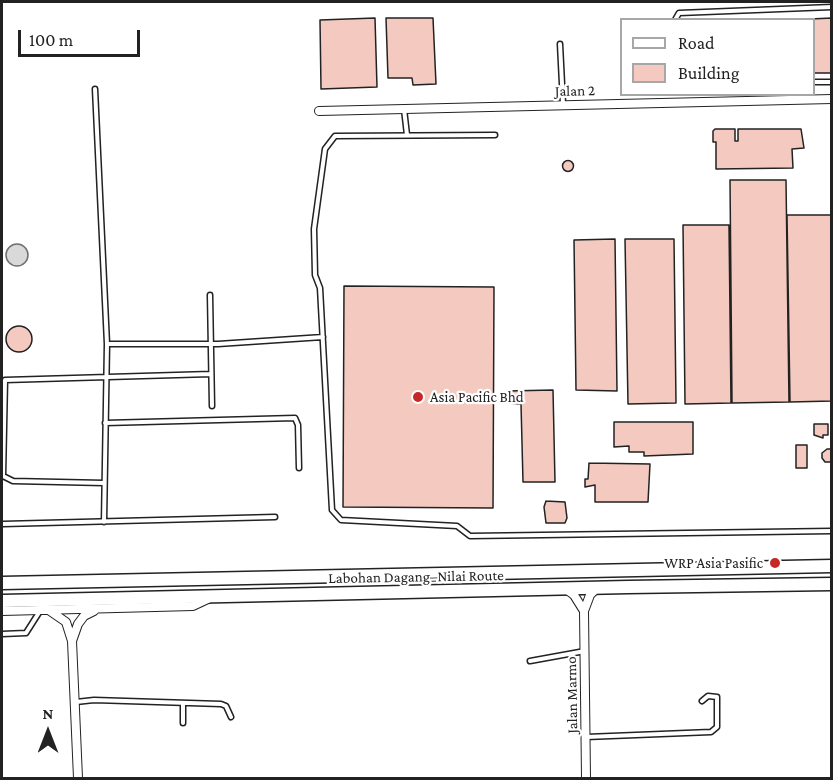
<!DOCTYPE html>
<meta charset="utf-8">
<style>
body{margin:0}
#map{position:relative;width:833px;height:780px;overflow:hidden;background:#fff;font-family:"Crimson Pro",serif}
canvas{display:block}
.frame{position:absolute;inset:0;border:3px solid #222;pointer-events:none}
.legend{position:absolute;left:620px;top:18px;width:195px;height:78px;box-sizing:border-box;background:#fff;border:2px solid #a7a7a7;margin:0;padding:8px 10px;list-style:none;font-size:18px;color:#222}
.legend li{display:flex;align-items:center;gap:12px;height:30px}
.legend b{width:30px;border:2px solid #a7a7a7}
.north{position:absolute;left:18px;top:702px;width:60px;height:60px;-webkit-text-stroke:4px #fff;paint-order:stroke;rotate:0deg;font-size:16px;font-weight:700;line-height:24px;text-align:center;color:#222}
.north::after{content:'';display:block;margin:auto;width:21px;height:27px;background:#222;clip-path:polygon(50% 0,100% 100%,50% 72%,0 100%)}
.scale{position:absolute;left:18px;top:30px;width:122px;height:27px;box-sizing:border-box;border:3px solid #222;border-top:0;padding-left:8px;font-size:18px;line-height:21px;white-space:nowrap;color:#222;-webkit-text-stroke:4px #fff;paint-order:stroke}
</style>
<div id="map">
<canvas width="833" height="780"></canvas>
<div class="frame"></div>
<ul class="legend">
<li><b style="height:8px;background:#fff"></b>Road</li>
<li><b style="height:16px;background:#f3c9c0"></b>Building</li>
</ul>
<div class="north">N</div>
<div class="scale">100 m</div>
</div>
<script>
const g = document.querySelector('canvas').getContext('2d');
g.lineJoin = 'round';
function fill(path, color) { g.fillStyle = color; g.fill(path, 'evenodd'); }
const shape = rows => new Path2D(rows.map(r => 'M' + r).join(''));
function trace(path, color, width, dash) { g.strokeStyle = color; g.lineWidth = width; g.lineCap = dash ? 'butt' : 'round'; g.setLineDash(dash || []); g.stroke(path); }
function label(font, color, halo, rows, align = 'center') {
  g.font = font + ' "Crimson Pro",serif'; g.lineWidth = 4.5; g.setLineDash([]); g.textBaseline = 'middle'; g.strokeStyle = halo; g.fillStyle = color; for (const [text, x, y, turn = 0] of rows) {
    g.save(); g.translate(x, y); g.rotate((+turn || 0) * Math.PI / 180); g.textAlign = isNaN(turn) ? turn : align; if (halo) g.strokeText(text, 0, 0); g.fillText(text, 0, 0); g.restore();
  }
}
const water = shape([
 '6 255a11 11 0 1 1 22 0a11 11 0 1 1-22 0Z'
]);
const building = shape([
 [375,18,377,87,321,89,320,20,375,18],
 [386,18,433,18,436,84,413,85,412,78,388,78,386,18],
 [832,18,832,73,814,73,814,20,788,20,832,18],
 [715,129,735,129,735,141,738,141,738,129,801,129,804,148,792,149,793,168,716,169,716,142,713,142,713,131,715,129],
 '562.5 166a5.5 5.5 0 1 1 11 0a5.5 5.5 0 1 1-11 0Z',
 [730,180,786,180,789,402,732,403,730,180],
 [787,215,832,215,832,401,790,402,787,215],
 [683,225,729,225,731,403,685,404,683,225],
 [615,239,617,391,576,390,574,240,615,239],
 [625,239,674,239,676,403,628,404,625,239],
 [344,286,494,287,493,508,343,507,344,286],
 '6 339a13 13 0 1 1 26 0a13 13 0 1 1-26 0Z',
 [553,390,555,482,523,482,521,404,508,403,508,391,553,390],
 [614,422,693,422,693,454,644,456,644,452,629,452,629,446,614,447,614,422],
 [814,424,828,424,828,435,823,435,823,438,814,435,814,424],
 [796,445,807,445,807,468,796,468,796,445],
 [827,449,832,449,832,462,825,462,822,458,822,453,827,449],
 [589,463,650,464,648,502,595,502,595,485,585,487,585,479,588,479,589,463],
 [546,501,565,502,567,518,565,523,546,523,544,507,546,501]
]);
const service = shape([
 [675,20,679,13,832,7],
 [560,44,563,104],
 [814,82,832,82],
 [95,89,107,344,104,522],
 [404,109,407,135],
 [495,135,335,136,325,149,314,229,315,275,320,288,332,510,341,520,457,526,470,536,832,531],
 [210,295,212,406],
 [107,344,218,344,323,337],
 [105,423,295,418,298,425,299,468],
 [104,483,13,481,3,476,5,380,211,374],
 [3,524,275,517],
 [2,634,26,633,40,611],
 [530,661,585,651],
 [76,702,94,700,221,704,226,706,231,717],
 [183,704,183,723],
 [586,737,711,732,717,727,717,697,708,696,702,701]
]);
const minor = shape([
 [319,111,832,99],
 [566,589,574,595,584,611],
 [2,611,193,606,208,599],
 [50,611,66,622,72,641,78,624,84,616,94,611],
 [72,641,78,778],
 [586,778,584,611,590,595,597,588]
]);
const primary = shape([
 [2,583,832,566],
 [2,601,628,587,832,584]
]);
const markers = [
 [418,397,6,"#c62828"],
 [775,563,6,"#c62828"]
];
const streetNames = [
 ["Jalan 2",575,91,-1],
 ["Labohan Dagang–Nilai Route",416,577,-1],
 ["Jalan Marmo",572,695,-91]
];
const poiNames = [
 ["Asia Pacific Bhd",430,397],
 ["WRP Asia Pasific",763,563,"right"]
];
fill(water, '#d9d9d9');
trace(water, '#6f6f6f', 1.5);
fill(building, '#f3c9c0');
trace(building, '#222', 1.5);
trace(service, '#222', 7);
trace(minor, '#222', 10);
trace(primary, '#222', 15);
trace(service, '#fff', 4);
trace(minor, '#fff', 8);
trace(primary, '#fff', 12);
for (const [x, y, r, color] of markers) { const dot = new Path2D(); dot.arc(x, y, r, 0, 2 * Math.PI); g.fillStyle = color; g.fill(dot); trace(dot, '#fff', 2); }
label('15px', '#222', '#fff', streetNames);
label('15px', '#222', '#fff', poiNames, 'left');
</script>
